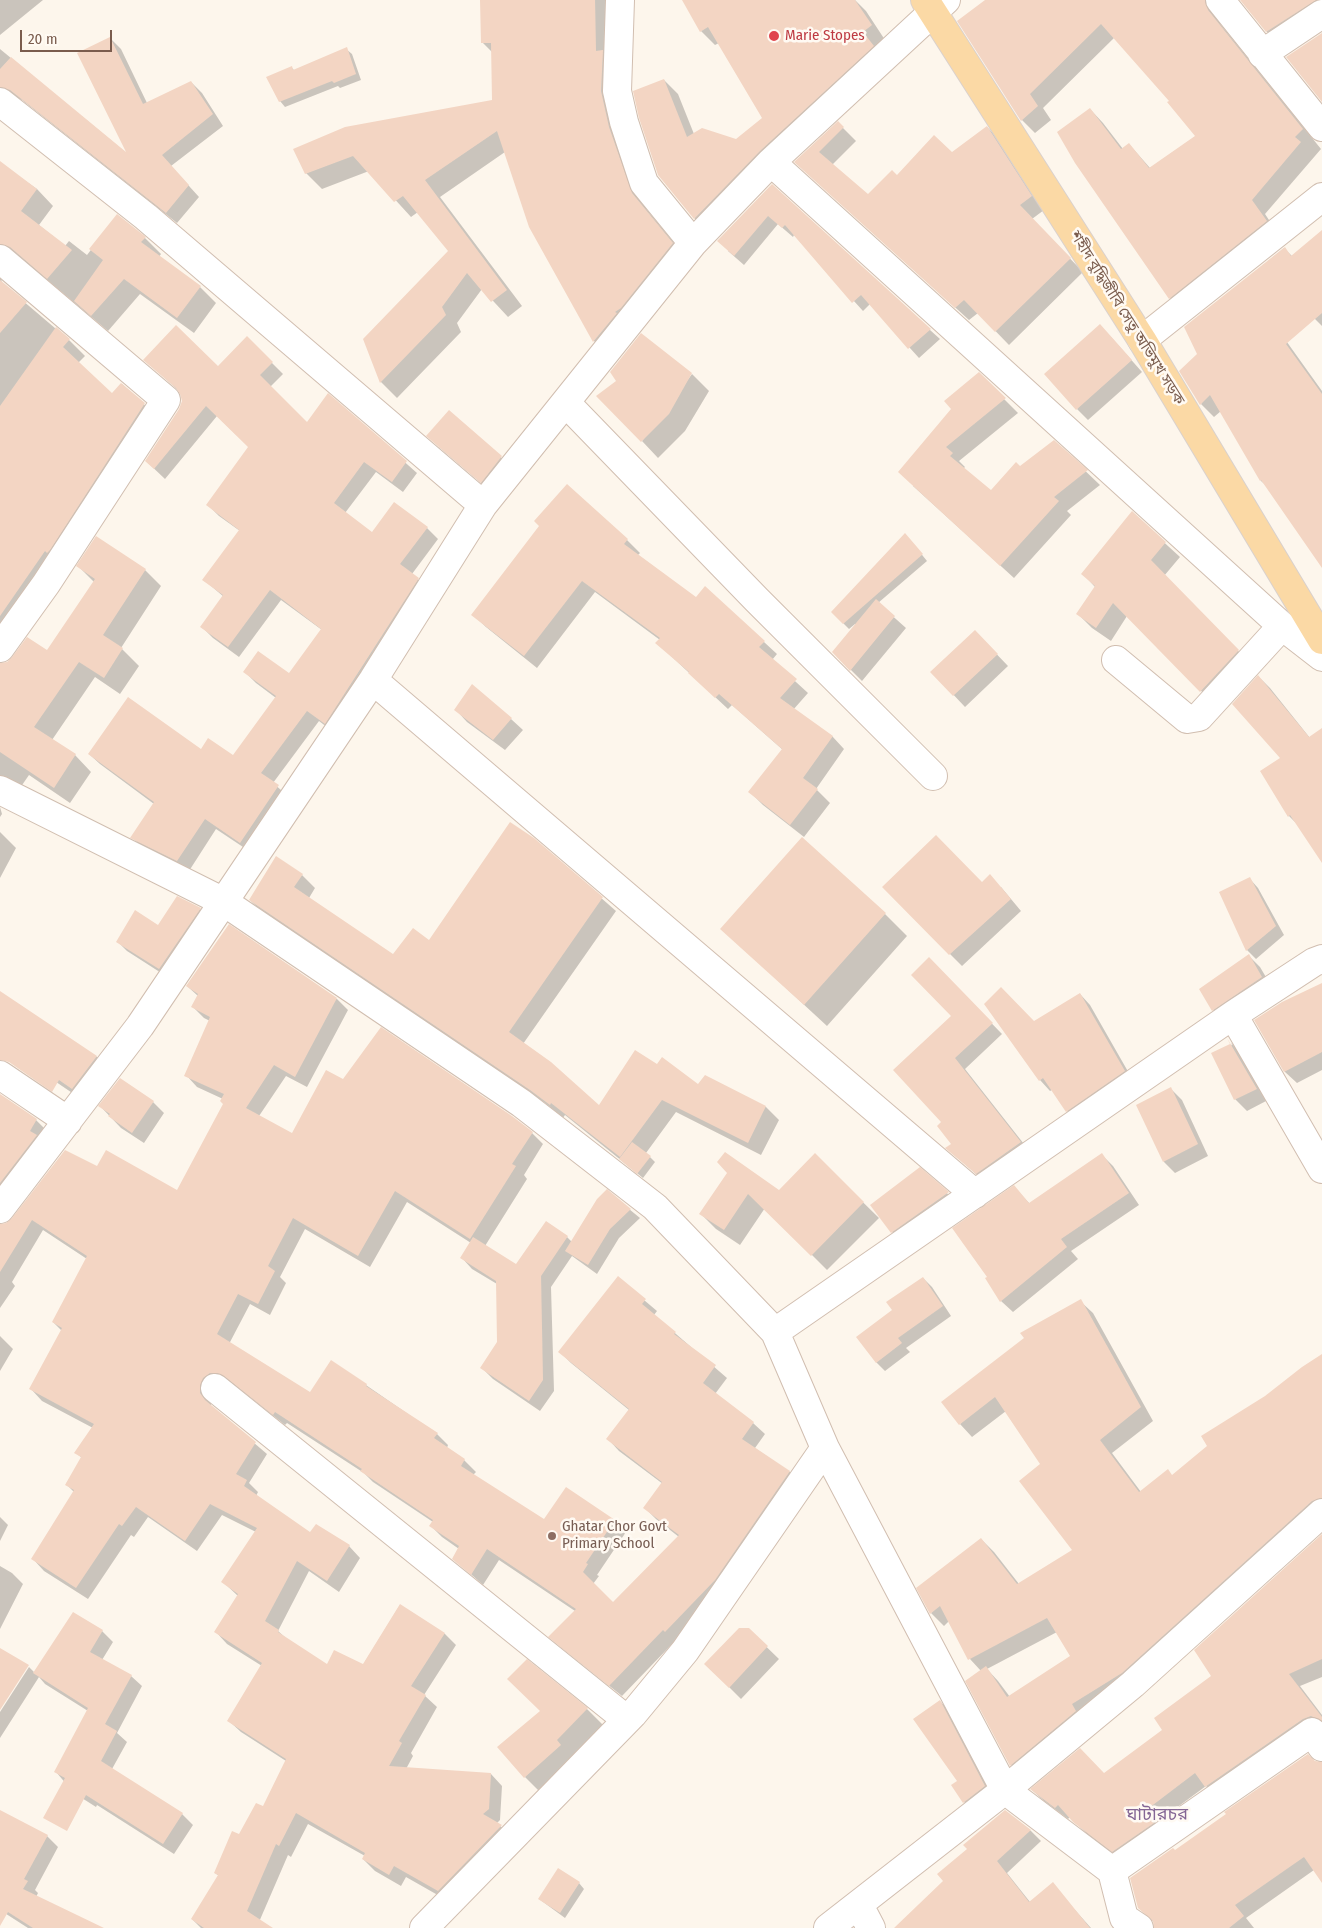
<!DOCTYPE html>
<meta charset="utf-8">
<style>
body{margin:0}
#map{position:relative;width:1322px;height:1928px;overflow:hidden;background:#fdf6ec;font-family:"Fira Sans Condensed",sans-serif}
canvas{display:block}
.scale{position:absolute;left:20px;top:30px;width:92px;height:22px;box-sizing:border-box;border:2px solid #7a5c4d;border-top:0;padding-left:6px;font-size:15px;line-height:18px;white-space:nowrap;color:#7a5c4d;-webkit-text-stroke:4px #fffaf3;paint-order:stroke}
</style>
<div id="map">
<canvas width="1322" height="1928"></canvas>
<div class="scale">20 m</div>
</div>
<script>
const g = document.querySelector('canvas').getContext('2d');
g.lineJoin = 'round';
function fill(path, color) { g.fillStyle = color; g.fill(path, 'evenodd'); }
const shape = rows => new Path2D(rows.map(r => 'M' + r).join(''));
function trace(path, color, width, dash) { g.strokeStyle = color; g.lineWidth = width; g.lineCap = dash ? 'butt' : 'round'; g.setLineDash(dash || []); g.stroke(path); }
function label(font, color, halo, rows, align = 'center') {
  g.font = font + ' "Fira Sans Condensed","Noto Sans Bengali",sans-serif'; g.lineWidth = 5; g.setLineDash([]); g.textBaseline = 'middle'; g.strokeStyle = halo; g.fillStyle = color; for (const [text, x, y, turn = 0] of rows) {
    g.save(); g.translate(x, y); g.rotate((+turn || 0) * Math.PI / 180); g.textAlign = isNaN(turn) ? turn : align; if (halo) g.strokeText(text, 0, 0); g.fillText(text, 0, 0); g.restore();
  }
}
const shadow = shape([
 [0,0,43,0,0,35],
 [481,0,610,0,625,144,647,210,688,260,610,357,594,341,530,226,505,152,440,197,522,306,508,317,482,289,457,323,461,332,397,398,381,382,365,340,450,251,418,212,411,217,369,171,322,189,306,173,494,101,493,53,482,42],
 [684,0,855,0,866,11,885,40,709,232,695,219,659,175,664,80,678,94,694,134,736,141,764,118,719,43,715,45,701,31],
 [987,0,1226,0,1218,16,1221,25,1321,149,1265,214,1279,235,1183,311,1170,298,1090,109,1103,123,1123,149,1129,144,1150,168,1196,136,1170,101,1115,37,1043,108,1051,120,1035,133,1022,120],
 [1242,0,1322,0,1322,18,1281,45,1267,32],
 [110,38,121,49,147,103,191,82,202,93,223,126,171,166,199,197,177,223,22,100,14,97,0,102,0,49,130,156],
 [346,49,352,54,361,80,340,88,338,86,285,107,280,101,292,68,295,71],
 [838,123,856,141,832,165,868,196,897,177,952,154,987,127,1000,140,1044,210,1032,219,1083,272,1009,345,978,313,969,320,796,162],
 [0,163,37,189,53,206,39,225,65,246,69,241,87,255,117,216,145,238,161,254,159,257,200,287,216,303,194,333,140,294,108,331,27,263,19,259,0,272,2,283,69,340,85,356,78,363,112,395,122,384,161,420,3,655,0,665,47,652,94,582,78,566,145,570,161,586,121,648,139,666,120,694,95,677,52,740,75,755,91,772,70,803,29,775,18,791,2,799,0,807,2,814,0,817],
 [772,186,930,330,940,339,919,358,870,304,863,311,794,235,793,237,778,224,744,265,728,251],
 [1322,232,1322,326,1262,266,1284,248,1293,257],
 [1254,296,1322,391,1322,562,1269,488,1261,481,1221,411,1214,417,1201,404],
 [1111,337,1142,372,1088,420,1077,409],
 [247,338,283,374,270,387,308,424,329,395,417,473,403,492,376,472,345,513,372,533,394,504,427,528,438,539,412,574,429,590,336,734,319,721,273,783,289,797,252,853,216,829,189,871,143,848,132,837,154,804,100,764,89,754,201,751,234,756,276,698,256,683,245,672,289,675,322,630,281,600,239,657,213,638,202,627,224,597,204,580,240,531,219,516,208,505,249,447,217,416,165,479,146,461,180,409,183,401,180,392,145,360,218,368],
 [692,374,709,391,685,431,658,458,642,441],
 [979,374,1018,413,959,461,965,467,963,469,991,491,1054,441,1100,485,1067,511,1071,515,1014,578,913,486,953,409],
 [449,411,513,468,493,493,439,447],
 [567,486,627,540,640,553,638,555,696,598,764,642,777,654,772,660,808,693,793,710,832,736,844,749,816,789,830,803,804,837,763,805,750,792,783,750,732,705,728,709,657,643,660,640,595,592,537,668,486,627,473,615,540,526],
 [1132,513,1180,557,1164,576,1252,665,1215,705,1127,616,1111,641,1092,628,1078,614,1095,587,1083,574],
 [910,540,927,561,878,603,906,628,862,681,833,652,856,625,855,624,849,629,832,612],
 [986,643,1008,666,965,707,932,672],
 [1259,677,1270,688,1310,738,1322,736,1322,861,1299,826,1289,816,1282,758],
 [456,710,511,719,523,730,505,750,467,722],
 [0,832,16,848,0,878],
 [534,839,616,911,523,1044,599,1107,657,1066,698,1085,706,1077,766,1107,779,1120,761,1155,676,1112,646,1153,655,1162,643,1178,565,1115,563,1118,545,1103,263,913,250,900,302,875,315,888,309,898,393,955,429,942],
 [1250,879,1258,888,1284,935,1256,959,1247,950],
 [982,884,1001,887,1021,911,962,966,883,887],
 [200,909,209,919,169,978,127,951,117,941],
 [885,914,907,936,827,1026,722,929],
 [1249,956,1260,967,1273,989,1224,1021,1213,1010],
 [939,969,1002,1034,965,1069,1031,1153,987,1184,947,1148,952,1144,943,1123,953,1016],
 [1322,984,1322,1070,1297,1083,1285,1072,1256,1020],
 [187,986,337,999,348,1010,307,1087,286,1076,259,1116,293,1135,344,1081,532,1133,543,1144,524,1175,527,1179,485,1246,516,1266,567,1237,572,1242,607,1191,640,1218,619,1238,597,1274,572,1256,551,1287,554,1391,540,1411,493,1379,482,1368,499,1342,497,1284,472,1269,462,1258,471,1243,407,1202,370,1267,305,1229,280,1277,286,1283,270,1315,250,1304,229,1344,310,1394,331,1361,437,1434,448,1445,447,1448,464,1460,476,1472,473,1475,545,1521,614,1521,626,1532,597,1575,599,1576,593,1584,613,1604,679,1537,656,1519,645,1508,663,1484,619,1451,608,1439,629,1410,571,1363,560,1352,618,1278,657,1311,654,1315,727,1378,715,1394,753,1423,765,1434,755,1448,790,1472,801,1483,677,1643,675,1641,622,1696,562,1648,550,1637,575,1611,499,1560,483,1585,453,1558,459,1549,442,1537,431,1526,433,1522,373,1482,364,1473,287,1423,285,1425,237,1387,229,1384,211,1398,211,1406,267,1454,249,1483,258,1492,256,1496,311,1534,349,1546,360,1558,339,1592,309,1571,278,1631,287,1639,327,1666,363,1665,400,1605,445,1634,456,1645,424,1695,437,1707,411,1753,413,1756,406,1769,491,1774,502,1786,500,1820,497,1823,513,1838,450,1902,406,1877,401,1886,375,1871,363,1859,365,1856,308,1824,291,1857,288,1855,259,1922,265,1928,201,1928,192,1919,219,1876,215,1873,240,1836,263,1808,286,1761,241,1732,229,1721,262,1666,227,1644,216,1632,238,1596,223,1582,256,1532,222,1515,197,1551,148,1517,134,1537,131,1535,88,1599,44,1571,33,1559,74,1492,66,1484,82,1458,76,1453,93,1428,42,1401,31,1389,62,1331,53,1322,87,1259,43,1230,12,1282,15,1286,0,1308,0,1225,6,1225,98,1168,177,1192,224,1104,223,1099,197,1087,186,1075,210,1021,204,1018,192,1006,198,996],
 [0,992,97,1057,114,1074,90,1105,0,1044],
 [1080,994,1090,1005,1134,1082,1077,1122,1067,1111,1052,1090,1050,1091,1040,1080,1034,1023],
 [1231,1043,1239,1050,1268,1100,1247,1111,1235,1099,1213,1054,1232,1045],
 [1170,1088,1182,1100,1208,1156,1175,1173,1164,1162],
 [0,1095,36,1120,48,1132,0,1210],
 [153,1102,164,1113,144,1143,121,1128,100,1106],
 [815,1155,879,1218,827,1270,765,1208,740,1245,716,1229,701,1214,729,1173,780,1192],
 [1102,1155,1113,1166,1139,1205,1071,1251,1078,1259,1013,1312,1001,1301,987,1278,1014,1187,1030,1204],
 [920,1169,959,1204,903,1243,892,1232],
 [923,1278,932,1287,951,1316,906,1348,910,1352,885,1371,876,1362,894,1311],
 [1080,1301,1093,1313,1153,1421,1112,1453,1141,1492,1173,1476,1265,1397,1322,1357,1322,1518,1023,1777,1011,1765,981,1671,970,1659,949,1621,944,1626,931,1613,981,1539,994,1552,1019,1584,1074,1550,1042,1465,1006,1411,972,1437,960,1424],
 [1057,1632,1072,1657,1010,1697,998,1681,987,1669],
 [0,1336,13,1349,0,1371],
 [0,1517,8,1525,0,1541],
 [1322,1535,1322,1677,1300,1686,1322,1715,1322,1729,1219,1798,1206,1786,1156,1823,1165,1835,1125,1863,1087,1834,1070,1817,1068,1819,1044,1801,1032,1790,1104,1775,1164,1730,1212,1676],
 [0,1566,12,1573,23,1584,0,1629],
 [748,1629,779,1659,741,1699,706,1664],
 [102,1631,113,1642,102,1660,131,1676,142,1686,117,1733,127,1742,112,1769,182,1814,193,1825,174,1854,97,1805,96,1807,74,1793,56,1772,88,1711,45,1684,39,1677,0,1738,0,1712,29,1667,35,1673],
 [527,1661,587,1709,603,1725,541,1793,525,1777,541,1711],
 [940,1701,955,1717,1000,1802,980,1817,964,1802],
 [1315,1762,1322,1764,1322,1881,1314,1870,1246,1918,1254,1928,1156,1928,1155,1923,1139,1908,1175,1852],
 [0,1811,47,1836,58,1847,35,1890,38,1893,36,1897,101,1928,28,1928,0,1910],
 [1005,1811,1031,1831,1041,1841,1007,1873,1030,1902,1052,1884,1091,1928,896,1928,944,1881,969,1849],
 [579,1883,584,1889,565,1918,539,1899]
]);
const building = shape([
 [480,0,595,0,596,51,603,50,601,91,609,127,632,193,673,243,621,308,615,312,617,313,593,342,529,227,497,131,425,180,507,290,491,302,467,273,442,307,446,315,380,383,363,339,448,251,403,196,394,202,353,156,305,174,293,149,345,127,492,100,491,43,481,43],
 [682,0,855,0,872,25,863,32,874,46,760,151,694,219,658,175,639,118,633,91,664,79,687,137,702,128,736,139,762,118,708,27,700,32],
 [985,0,1205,0,1208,10,1303,129,1295,137,1301,142,1252,200,1267,221,1169,299,1075,163,1057,132,1090,108,1121,149,1129,143,1149,168,1195,136,1167,102,1169,101,1101,24,1030,94,1038,106,1021,121,957,21],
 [1240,0,1316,0,1266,32],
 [1322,33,1322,102,1286,57],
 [110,37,143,104,191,81,213,114,162,155,189,185,166,213,10,90,0,87,0,69,11,57,126,152,77,53],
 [347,47,356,74,334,83,332,81,279,102,266,77,292,66,293,70],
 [838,121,844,127,819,152,868,194,892,170,897,175,934,135,952,152,987,126,1032,196,1020,205,1071,258,995,332,964,300,955,308,794,162],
 [0,161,37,189,21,211,72,250,47,279,10,247,0,244],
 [772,184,931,329,908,349,861,295,852,303,785,225,782,228,768,216,734,256,717,241],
 [117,214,146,237,141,242,201,286,177,318,124,279,91,316,74,301,103,260,89,249],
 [1322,230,1322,313,1286,344,1322,394,1322,568,1261,480,1260,481,1210,395,1200,405,1179,371,1197,354,1184,327,1285,247,1291,256],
 [0,280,27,302,0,333],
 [1100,324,1132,360,1076,410,1044,374],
 [176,325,218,366,247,336,273,362,260,375,307,422,328,393,407,461,392,482,364,462,334,503,372,532,394,502,428,527,400,564,419,578,325,724,307,711,261,773,279,785,240,843,205,819,177,861,130,838,154,802,88,754,128,697,201,749,208,738,233,755,276,696,243,672,258,651,289,673,321,629,270,590,228,647,200,627,223,595,202,580,239,530,206,505,248,447,206,406,154,469,145,461,179,409,182,401,180,394,176,388,143,360],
 [56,327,70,339,63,347,112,393,121,383,145,403,50,550,47,553,45,551,0,616,0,406],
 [641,333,692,373,669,414,641,442,596,396,616,381,610,372],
 [979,372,1006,398,946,447,953,453,950,456,991,490,1016,462,1020,466,1054,440,1088,470,1054,497,1059,501,1000,566,898,472,951,409,944,401],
 [449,410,502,456,481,483,426,436],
 [567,484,628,539,624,544,696,597,705,586,765,641,759,647,797,679,780,698,833,736,803,778,818,789,790,825,748,792,782,749,719,694,715,698,688,673,689,672,655,643,660,638,582,581,524,656,471,615,539,526,534,521],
 [1132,511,1166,542,1151,560,1239,650,1200,692,1113,603,1096,628,1076,614,1095,586,1081,574],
 [905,533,923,554,843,624,831,612],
 [96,536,146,569,103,635,123,648,104,678,79,662,34,727,76,754,54,788,0,752,0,663,7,662,12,657,27,637,47,650,95,579,76,566],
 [876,599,895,616,850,671,832,652],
 [975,630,998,654,953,696,930,672],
 [1258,675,1309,737,1322,728,1322,863,1290,815,1288,817,1260,771,1280,758,1232,704],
 [472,684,512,718,493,740,454,710],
 [510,822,534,838,603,897,509,1032,551,1062,599,1105,635,1050,657,1064,662,1057,698,1084,705,1075,766,1106,748,1143,662,1100,620,1157,551,1103,550,1105,530,1090,249,900,276,856,303,874,294,887,393,954,413,928,429,940],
 [936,835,982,882,990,874,1011,899,949,955,882,887],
 [802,837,886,913,804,1005,720,929],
 [1250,877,1276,926,1246,951,1219,892],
 [177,896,201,908,159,969,116,942,135,910,158,925],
 [229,924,337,998,295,1077,274,1065,246,1108,292,1133,326,1070,343,1079,381,1027,512,1116,533,1132,512,1164,516,1166,470,1239,395,1191,358,1256,293,1218,268,1266,275,1271,258,1304,238,1294,217,1334,310,1392,331,1360,367,1384,366,1386,438,1433,434,1438,465,1459,461,1466,544,1519,566,1487,615,1520,586,1563,588,1564,583,1572,613,1602,679,1535,643,1508,662,1482,606,1439,629,1409,558,1352,618,1276,646,1299,642,1304,676,1332,674,1334,716,1365,703,1383,754,1422,742,1439,790,1471,715,1580,665,1632,663,1630,609,1686,548,1637,576,1609,487,1549,471,1575,452,1559,459,1546,429,1526,433,1520,360,1471,362,1469,275,1412,273,1415,224,1376,217,1373,210,1373,203,1378,200,1386,200,1393,205,1400,256,1442,236,1474,247,1480,244,1486,310,1532,316,1524,350,1545,327,1581,297,1561,265,1621,279,1630,278,1632,327,1664,334,1650,363,1664,400,1604,445,1633,411,1686,426,1695,399,1741,402,1743,389,1766,491,1773,489,1809,483,1814,502,1825,438,1891,394,1866,389,1875,362,1859,365,1853,296,1813,279,1846,276,1844,247,1911,273,1928,204,1928,191,1919,218,1875,214,1873,232,1831,239,1834,256,1803,263,1806,286,1759,227,1721,262,1663,214,1632,238,1594,221,1582,257,1528,210,1504,185,1541,136,1507,122,1526,119,1524,76,1588,31,1559,74,1490,65,1485,81,1457,74,1453,94,1424,29,1389,62,1328,52,1322,87,1256,32,1220,0,1272,0,1224,6,1223,12,1218,65,1150,97,1166,106,1150,177,1190,223,1104,220,1101,224,1094,184,1076,210,1017,191,1007,198,994,186,986],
 [1249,954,1262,977,1212,1011,1199,989],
 [929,957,993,1023,955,1058,1021,1142,976,1174,945,1148,951,1144,937,1126,941,1122,893,1070,951,1016,911,975],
 [1322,983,1322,1052,1284,1072,1254,1020,1282,1002],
 [1001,987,1034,1021,1080,993,1125,1071,1066,1112,1043,1078,1039,1081,984,1004],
 [0,991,97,1056,72,1089,59,1080,52,1092,9,1062,0,1060],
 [1227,1038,1257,1089,1234,1100,1211,1053,1230,1044],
 [120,1078,154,1101,132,1133,108,1116,110,1114,98,1106],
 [1171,1087,1198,1144,1163,1162,1136,1105],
 [0,1094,37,1119,30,1131,37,1135,0,1183],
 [632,1142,651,1156,637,1174,619,1159],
 [725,1152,779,1190,815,1153,864,1202,811,1256,748,1194,724,1230,699,1214,727,1173,717,1162],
 [1102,1153,1129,1193,1061,1239,1067,1247,1000,1302,985,1278,987,1277,952,1228,1014,1185,1029,1203],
 [920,1167,949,1192,891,1233,870,1205],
 [607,1189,631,1209,610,1229,588,1265,565,1251,597,1199],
 [546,1221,568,1236,541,1276,543,1380,529,1401,480,1368,497,1342,496,1281,460,1258,473,1237,516,1264],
 [923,1277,943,1306,898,1338,902,1343,876,1363,856,1337,892,1310,886,1302],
 [1081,1299,1141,1407,1100,1440,1139,1492,1168,1469,1172,1475,1207,1446,1201,1436,1265,1396,1302,1367,1322,1354,1322,1498,1312,1501,1122,1673,1072,1704,1076,1711,1010,1766,965,1681,986,1666,1007,1697,1070,1656,1047,1618,968,1660,940,1606,930,1614,916,1588,981,1538,1017,1584,1072,1550,1019,1481,1040,1464,995,1397,959,1425,941,1402,1024,1338,1020,1333],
 [1322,1534,1322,1659,1289,1674,1322,1717,1322,1721,1311,1716,1303,1719,1205,1787,1195,1773,1145,1811,1154,1823,1112,1852,1073,1822,1058,1805,1055,1808,1030,1789,1080,1748,1104,1773,1162,1730,1154,1718,1211,1676,1194,1650],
 [73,1612,103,1630,90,1652,132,1675,105,1724,117,1731,101,1761,183,1813,163,1844,86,1795,67,1831,43,1818,65,1778,54,1772,88,1708,33,1673],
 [739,1628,749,1628,768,1646,729,1688,704,1664],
 [0,1648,29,1665,0,1710],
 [527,1659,588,1708,557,1740,561,1745,524,1778,497,1747,540,1711,507,1679],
 [940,1700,985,1786,963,1803,951,1785,957,1781,913,1719],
 [1308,1754,1315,1761,1322,1762,1322,1883,1304,1857,1235,1905,1244,1916,1229,1928,1154,1928,1153,1921,1138,1908,1130,1878,1173,1848,1175,1850,1226,1814,1224,1812],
 [0,1810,48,1835,24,1879,28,1881,23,1889,104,1928,33,1928,8,1912,0,1926],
 [1005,1810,1031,1830,997,1861,1029,1902,1053,1882,1090,1928,894,1928,943,1881,937,1874,967,1849,963,1845],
 [558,1868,580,1882,560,1913,538,1899]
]);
const minor = shape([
 [620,0,617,91,624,122,644,183,693,243],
 [1220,0,1322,127],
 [1262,54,1322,14],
 [0,102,146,217,483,505],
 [771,162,1282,626,1322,657],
 [0,259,166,400,46,584,0,648],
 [1142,340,1322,197],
 [566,403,757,600,933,776],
 [1116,660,1187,719,1199,717,1282,626],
 [373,680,975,1194],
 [0,790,224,902,521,1103,655,1207,775,1332,825,1448,1005,1790,1112,1871,1124,1918,1139,1928],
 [1233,1015,1314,962,1322,959],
 [0,1075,68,1121],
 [0,1209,140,1026,373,680,483,505,693,243,771,162,946,0],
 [775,1332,1233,1015,1322,1169],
 [215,1388,627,1720],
 [1112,1871,1312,1732,1322,1747],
 [859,1905,871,1928],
 [424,1928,633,1714,685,1651,825,1448],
 [828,1928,1005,1790,1133,1684,1322,1513]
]);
const major = shape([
 [925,0,1142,340,1322,640]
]);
const markers = [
 [774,36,6,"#e0444e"],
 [552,1536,5,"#8d6e63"]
];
const healthNames = [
 ["Marie Stopes",785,36]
];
const streetNames = [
 ["শহীদ বুদ্ধিজীবি সেতু অভিমুখ সড়ক",1127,318,58]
];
const educationNames = [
 ["Ghatar Chor Govt",562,1527],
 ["Primary School",562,1544]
];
const quarterNames = [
 ["ঘাটারচর",1157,1815]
];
fill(shadow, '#0003');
fill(building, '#f3d5c3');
trace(minor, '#d1beb0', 30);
trace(major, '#dad1cd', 30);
trace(minor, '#fff', 28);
trace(major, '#fbd9a5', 28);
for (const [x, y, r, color] of markers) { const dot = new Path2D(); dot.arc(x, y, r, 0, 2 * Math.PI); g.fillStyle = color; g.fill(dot); trace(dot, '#fffaf3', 2); }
label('15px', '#be3a42', '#fffaf3', healthNames, 'left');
label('15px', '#7a5c4d', '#fffaf3', streetNames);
label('15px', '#785e54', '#fffaf3', educationNames, 'left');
label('18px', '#846695', '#fffaf3', quarterNames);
</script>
